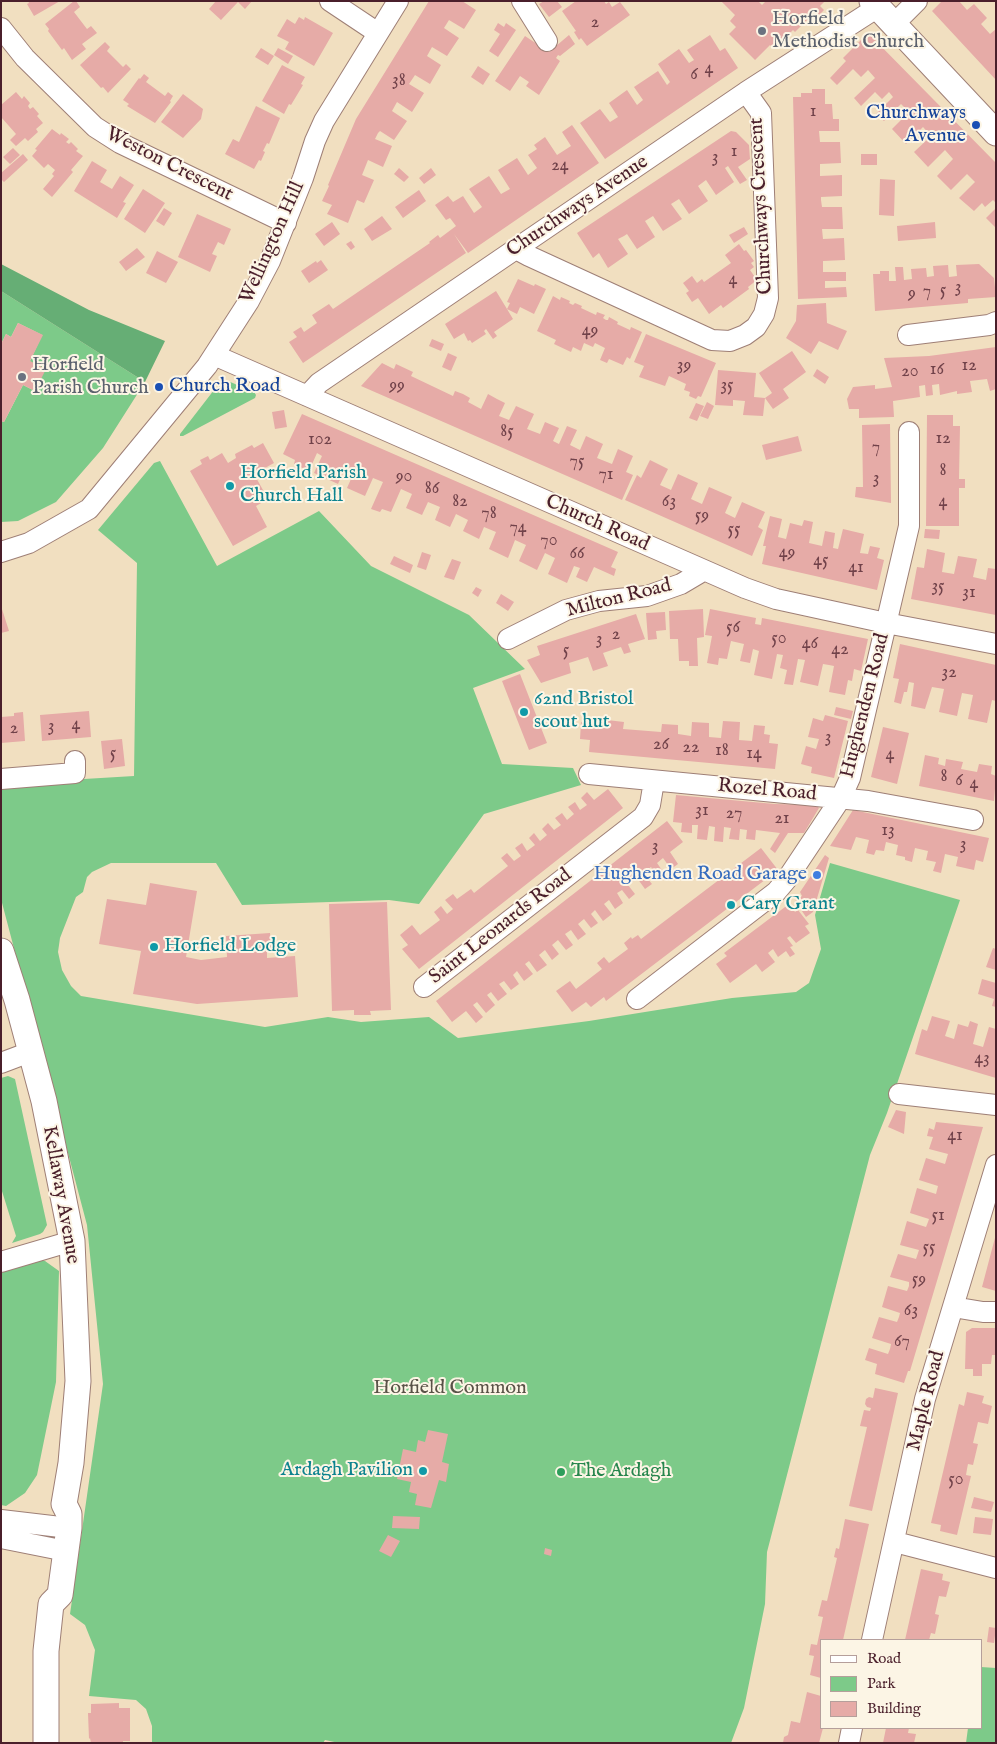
<!DOCTYPE html>
<style>
body{margin:0}
#map{position:relative;width:997px;height:1744px;overflow:hidden;background:#f1dfc0;font-family:"IM FELL English",serif}
canvas{display:block}
.frame{position:absolute;inset:0;border:2px solid #4a1f2b;pointer-events:none}
.legend{position:absolute;left:820px;top:1639px;width:162px;height:90px;box-sizing:border-box;background:#fcf5e5;border:1px solid #b59f9b;margin:0;padding:6px 9px;list-style:none;font-size:15px;color:#4a1f2b}
.legend li{display:flex;align-items:center;gap:10px;height:25px}
.legend b{width:25px;border:1px solid #b59f9b}
</style>
<div id="map">
<canvas width="997" height="1744"></canvas>
<div class="frame"></div>
<ul class="legend">
<li><b style="height:6px;background:#fff"></b>Road</li>
<li><b style="height:14px;background:#7dca89"></b>Park</li>
<li><b style="height:14px;background:#e6aba7"></b>Building</li>
</ul>
</div>
<script>
const g = document.querySelector('canvas').getContext('2d');
g.lineJoin = 'round';
function fill(path, color) { g.fillStyle = color; g.fill(path, 'evenodd'); }
const shape = rows => new Path2D(rows.map(r => 'M' + r).join(''));
function trace(path, color, width, dash) { g.strokeStyle = color; g.lineWidth = width; g.lineCap = dash ? 'butt' : 'round'; g.setLineDash(dash || []); g.stroke(path); }
function label(font, color, halo, rows, align = 'center') {
  g.font = font + ' "IM FELL English",serif'; g.lineWidth = 4; g.setLineDash([]); g.textBaseline = 'middle'; g.strokeStyle = halo; g.fillStyle = color; for (const [text, x, y, turn = 0] of rows) {
    g.save(); g.translate(x, y); g.rotate((+turn || 0) * Math.PI / 180); g.textAlign = isNaN(turn) ? turn : align; if (halo) g.strokeText(text, 0, 0); g.fillText(text, 0, 0); g.restore();
  }
}
const green = shape([
 [1,291,145,382,103,448,56,502,18,521,1,522,1,421,4,422,23,385,35,391,30,361,42,335,18,323,11,337,6,334,1,344],
 [228,381,254,392,256,395,255,398,183,436,180,436,180,434,214,390],
 [160,461,217,566,319,511,371,566,469,615,525,669,473,688,502,764,573,768,581,785,484,814,419,904,389,900,242,905,216,863,111,863,92,872,87,877,83,892,76,897,60,938,58,952,62,970,71,986,81,996,265,1027,328,1017,361,1022,429,1017,458,1038,589,1021,732,998,796,992,809,983,821,949,815,915,830,863,960,900,887,1113,870,1155,767,1552,765,1604,744,1708,731,1743,339,1743,325,1740,323,1743,152,1743,152,1726,146,1709,136,1700,89,1696,95,1650,85,1625,70,1614,103,1384,87,1225,1,899,1,784,134,776,137,563,98,530,154,463],
 [8,1076,15,1079,47,1225,43,1232,40,1234,12,1243,16,1236,1,1188,1,1078],
 [35,1258,45,1261,59,1271,56,1382,37,1475,25,1493,6,1506,1,1505,1,1266],
 [981,1667,996,1668,996,1743,966,1743,968,1728,981,1728]
]);
const forest = shape([
 [1,264,89,310,165,341,145,382,1,291]
]);
const building = shape([
 [28,1,60,1,34,16,27,4,29,3],
 [74,1,76,1,80,7,74,12,87,29,91,26,97,33,82,44,86,49,72,60,64,48,62,50,48,31,49,29,45,24],
 [216,1,252,1,245,9,238,2,221,20,209,9],
 [429,1,462,1,476,10,464,29,449,20,444,28,459,38,447,56,432,47,427,56,441,65,430,84,415,75,409,84,424,93,412,112,397,102,392,111,407,121,394,140,380,131,378,133,375,139,392,146,383,167,368,160,362,175,374,180,364,203,357,200,348,223,327,214,332,205,322,201,329,186,328,185,356,119],
 [544,1,557,1,562,7,549,17,539,4],
 [576,1,604,1,606,4,609,2,612,7,620,2,630,15,587,46,581,38,579,40,574,32,576,31,562,11],
 [721,1,758,1,762,5,766,1,825,1,820,6,824,10,819,15,815,12,795,32,793,30,774,49,770,45,755,60,729,34,736,27,730,21,735,15],
 [942,1,959,1,967,10,974,4,987,18,981,24,990,34,996,29,996,80,932,11],
 [299,17,304,20,305,17,333,33,314,66,285,49,289,42,277,36,287,19,295,24],
 [498,23,504,27,506,23,516,30,498,57,489,51,500,34,494,30],
 [868,33,996,163,996,203,993,200,985,207,982,203,974,211,959,198,975,182,967,174,951,190,937,176,953,159,945,150,928,167,914,152,931,136,923,127,906,144,892,129,909,112,901,104,884,121,876,114,893,97,889,92,882,99,875,92,861,106,854,98,875,78,868,70,861,77,853,69,837,85,830,78,846,61,843,58],
 [569,35,575,44,560,56,558,55,556,58,560,61,539,95,526,86,529,82,520,76,510,91,495,81,525,36,549,52],
 [710,35,720,51,725,48,738,68,605,159,580,123,600,109,610,122,618,117,609,103,627,90,637,105,643,100,634,87,658,71,667,85,670,82,658,64,679,49,689,63,694,60,687,50],
 [105,42,110,47,107,51,123,67,126,64,131,69,108,93,103,87,101,88,80,65],
 [261,48,274,56,268,65,255,57],
 [278,48,293,56,288,64,274,55],
 [282,65,305,77,301,84,303,85,291,105,289,104,284,114,262,101],
 [478,66,490,74,483,85,471,77],
 [144,74,149,78,146,82,165,96,168,92,173,96,170,101,171,102,155,123,127,106,129,104,123,100,139,78,140,79],
 [812,89,825,89,825,104,832,104,833,119,839,119,839,131,819,131,820,142,840,142,841,163,820,164,820,176,842,175,842,196,821,197,821,200,822,207,842,207,843,229,822,229,823,239,844,238,845,260,823,261,823,272,846,272,846,281,825,281,825,288,846,287,847,297,798,299,793,97,801,97,801,93,812,93],
 [16,92,22,99,24,96,30,103,28,106,30,109,33,107,39,114,37,116,43,123,36,129,38,132,28,141,25,138,16,146,10,140,16,134,1,117,1,105],
 [183,94,203,109,201,119,183,138,161,122],
 [256,106,280,118,269,144,267,143,263,151,265,152,261,161,259,160,254,169,225,154,233,139,239,142],
 [572,125,599,163,468,253,454,234,466,253,303,363,289,342,297,337,293,332,301,327,304,332,317,323,312,315,329,304,333,309,430,243,429,242,438,235,440,238,456,226,450,218,446,220,435,205,448,196,453,202,463,196,474,213,482,207,469,189,489,176,501,194,510,189,498,170,517,158,528,175,537,168,528,155,537,149,534,145,545,137,557,155,571,146,562,132],
 [52,129,60,135,61,133,69,139,66,142,69,144,71,142,78,149,76,151,83,156,71,170,73,172,52,197,43,189,54,176,52,174,55,170,48,164,44,168,32,156,37,150,35,149],
 [731,131,736,132,749,145,750,159,738,167,747,180,740,184,728,166,725,168,734,182,716,195,706,180,698,186,708,201,689,214,679,199,671,204,682,219,663,231,653,216,645,221,655,237,637,249,627,234,624,236,618,239,628,254,608,268,599,253,593,258,577,233],
 [13,148,20,155,10,164,3,157],
 [23,154,28,160,4,182,1,179,1,173],
 [861,154,877,154,877,165,861,165],
 [92,161,107,170,100,182,112,189,120,176,134,185,123,202,126,203,117,218,74,191],
 [399,168,409,177,404,182,394,174],
 [431,168,436,175,424,184,419,178],
 [880,179,895,180,894,216,879,215],
 [143,189,165,203,145,233,124,219],
 [419,190,426,201,403,218,395,207],
 [164,208,172,213,164,226,156,221],
 [996,208,996,228,986,218],
 [197,214,231,229,224,245,218,242,212,254,217,256,210,272,178,257],
 [382,216,392,229,372,241,364,229],
 [332,222,340,234,324,246,315,234],
 [935,222,936,238,898,241,897,226],
 [744,227,748,234,734,243,729,235],
 [351,241,355,247,351,250,346,244],
 [739,244,744,251,746,250,754,261,751,263,754,267,750,270,757,280,748,287,749,289,723,308,721,305,709,314,698,298,692,302,686,293,689,291,683,283,692,276,697,283,702,279,704,282,731,263,725,255],
 [137,248,145,257,126,271,119,262],
 [157,251,178,262,166,283,146,273],
 [321,260,328,270,309,283,301,271,316,261,317,263],
 [979,264,994,278,996,297,968,299,968,303,875,311,873,274,880,274,880,271,889,271,889,281,896,281,895,267,903,267,904,280,912,279,911,269,926,268,927,277,934,276,933,266,948,265,949,277,957,276,956,265],
 [518,279,534,286,535,284,546,289,534,314,520,307,517,314,507,309,513,319,494,332,497,336,493,339,486,329,484,331,486,334,472,343,470,340,468,341,464,333,454,339,445,324,496,291,507,309,510,303,507,302],
 [553,296,560,300,561,297,570,301,569,303,573,305,575,303,582,306,581,308,596,315,597,312,605,315,603,318,606,320,608,320,609,317,618,322,617,324,630,330,631,327,642,332,630,359,627,357,623,365,609,359,607,363,600,360,605,348,595,343,593,347,584,343,581,351,573,347,571,352,554,344,556,340,537,331],
 [826,303,827,323,847,331,838,350,819,341,811,354,786,338,796,321,797,305],
 [18,323,43,335,30,361,46,369,35,391,23,385,4,422,1,421,1,344,6,334,11,337],
 [646,334,716,363,701,397,698,396,696,399,689,396,690,392,684,390,686,384,669,376,665,386,639,377,644,366,634,362],
 [432,339,444,344,441,351,429,346],
 [996,347,996,389,990,391,987,379,970,381,972,392,957,394,957,391,940,395,939,384,932,385,933,395,926,396,925,385,919,386,920,397,893,401,894,417,859,418,859,409,849,409,847,399,853,387,875,385,875,389,892,387,884,358,929,356],
 [792,351,806,372,783,389,789,398,773,409,765,398,772,393,759,373],
 [448,353,457,357,451,371,442,367],
 [382,363,394,369,396,364,413,372,411,376,453,396,455,391,463,394,470,398,468,402,481,409,488,394,497,399,505,403,499,416,509,420,516,406,534,414,527,429,540,434,545,422,559,428,553,441,559,444,567,426,577,430,570,445,580,450,586,436,603,444,597,458,612,464,618,449,633,456,626,472,633,475,622,500,361,386],
 [817,369,829,377,825,384,813,376],
 [718,370,756,373,754,397,765,398,763,416,743,415,745,401,733,400,733,406,715,405],
 [707,402,714,406,708,419,700,416],
 [696,403,704,406,697,421,689,418],
 [284,410,287,427,275,429,272,412],
 [302,414,618,552,611,567,616,569,614,576,594,567,587,582,576,577,580,568,574,566,567,583,548,574,555,558,545,553,537,570,519,561,526,545,515,540,508,558,489,549,496,532,484,527,479,539,463,531,468,520,456,514,450,527,435,520,440,507,428,502,422,515,406,508,412,494,401,489,391,512,382,509,380,512,371,509,383,482,373,478,365,496,347,488,355,470,346,466,338,484,314,473,322,456,317,453,309,471,294,464,295,460,283,454],
 [927,415,953,415,953,426,960,426,959,479,965,479,965,488,959,488,959,526,926,526],
 [890,424,891,503,855,497,856,487,863,487,862,425],
 [798,436,802,451,766,460,762,445],
 [263,443,274,463,254,474,268,499,256,506,267,527,233,546,190,471,202,464,200,460,208,456,210,460,222,453,228,463,236,458,235,454,252,445,254,448],
 [650,460,668,469,660,485,671,490,678,474,698,483,691,499,702,504,709,487,732,497,725,513,735,518,742,502,765,512,758,527,763,530,752,556,625,500,637,475,641,478],
 [770,516,782,519,778,537,786,539,790,523,802,526,804,520,813,522,809,543,822,546,825,531,835,533,833,548,838,549,843,529,864,534,860,553,868,554,870,546,880,548,877,558,884,560,877,590,762,564,766,546,763,546],
 [925,529,940,530,939,539,924,538],
 [927,549,945,553,942,572,954,574,958,556,977,559,973,577,986,580,988,568,996,569,996,615,911,599,917,567,924,568],
 [422,552,431,555,426,570,417,567],
 [394,556,413,565,410,573,390,564],
 [452,559,461,562,454,580,444,577],
 [476,587,482,590,478,597,472,593],
 [501,594,514,602,508,611,496,603],
 [1,606,9,631,1,633],
 [703,609,704,637,697,638,698,666,689,666,689,661,679,661,678,639,670,639,669,611],
 [710,609,756,618,755,624,761,625,762,618,868,639,861,671,854,669,852,681,848,680,845,695,829,692,834,666,829,665,823,664,818,686,800,682,805,660,798,659,793,685,784,684,787,670,780,668,783,655,777,654,772,679,754,675,759,651,753,649,750,663,740,661,744,644,731,641,727,659,719,658,718,665,707,663,712,636,705,635],
 [665,612,666,630,656,631,657,639,648,640,646,613],
 [636,614,645,639,628,644,631,652,624,654,621,647,603,653,608,666,593,671,588,657,569,663,571,673,541,683,527,660,540,655,537,646],
 [900,644,996,665,996,701,992,700,987,723,968,719,973,695,962,693,957,716,939,712,944,689,932,687,925,709,911,706,914,683,909,682,907,692,904,692,901,704,894,702,899,679,893,678],
 [520,674,547,743,529,750,502,681],
 [836,707,853,711,851,719,834,715],
 [89,711,91,737,42,741,40,715],
 [23,712,25,741,1,743,1,717,14,716,14,713],
 [825,715,848,721,834,778,811,773,812,767,801,764,806,746,816,749,819,739,808,737,813,718,823,721],
 [607,720,624,722,623,729,661,732,662,724,678,725,678,734,691,736,692,722,709,723,709,737,721,738,723,721,740,722,739,740,752,741,754,725,765,726,764,734,770,735,769,743,778,744,775,769,589,752,590,740,580,739,581,722,607,726],
 [883,727,909,733,897,784,871,777],
 [122,739,125,766,104,769,101,741],
 [925,755,939,758,938,764,945,766,946,759,963,762,961,769,977,772,979,764,992,766,991,774,996,776,994,801,919,786],
 [608,789,623,808,419,969,402,949,408,945,400,935,412,925,420,935,440,920,434,912,441,906,447,914,453,909,445,900,453,894,457,899,471,889,474,893,508,866,501,858,507,853,514,861,521,856,515,848,522,843,527,851,535,845,529,838,534,833,540,841,547,835,542,829,548,823,554,830,561,825,555,818,562,813,567,820,574,814,568,807,575,802,580,810,587,805,581,798,587,792,594,800],
 [676,795,775,804,816,805,819,808,804,833,788,833,775,853,770,849,780,833,756,830,755,840,746,839,747,830,740,829,739,840,729,839,731,828,724,827,723,842,714,841,715,827,709,826,707,840,697,839,698,825,692,825,692,833,681,832,682,823,673,822],
 [853,810,989,838,983,862,976,860,974,870,956,866,958,857,945,854,941,873,933,871,936,862,926,860,928,851,915,848,912,862,905,860,905,857,896,855,898,845,886,842,884,851,876,850,874,855,866,853,869,840,856,837,851,850,830,846],
 [667,821,683,842,670,852,678,864,671,869,663,858,657,863,664,873,658,878,651,867,643,873,652,884,645,889,637,878,628,885,635,894,629,899,622,890,617,893,623,903,615,909,609,900,604,904,612,914,603,921,595,910,591,914,598,923,591,928,584,919,578,924,586,934,578,940,571,930,565,934,573,945,566,950,558,940,552,945,559,954,552,960,545,950,539,955,547,965,537,972,529,961,525,964,533,974,524,981,517,971,513,975,519,984,511,990,504,981,499,984,507,994,498,1001,491,992,487,995,495,1005,486,1013,477,1002,473,1005,483,1017,476,1023,466,1011,452,1022,436,1001],
 [761,848,778,870,606,1001,604,997,591,1007,586,1002,572,1012,556,991,570,981,576,989,602,969,597,963,604,957,609,963,628,949,624,943,631,937,632,939,638,935,641,939],
 [825,855,829,858,813,912,806,917,795,901,802,896,800,892],
 [150,883,197,891,186,957,201,960,227,957,226,936,270,933,272,952,267,952,267,958,295,956,298,997,197,1004,133,994,141,951,99,944,107,899,146,905],
 [387,902,391,1010,370,1011,371,1015,354,1015,354,1010,332,1011,329,904],
 [789,904,795,912,798,910,809,924,805,926,810,933,796,943,790,936,787,938,793,946,790,947,795,954,790,957,786,951,778,957,773,949,768,953,775,962,762,972,756,964,730,983,716,964,727,956,724,953],
 [993,948,996,949,996,970,986,967],
 [982,979,996,983,996,1007,992,1006,994,999,978,994],
 [932,1016,950,1021,945,1036,954,1039,958,1024,968,1027,970,1021,978,1024,973,1044,983,1047,989,1027,996,1029,996,1078,915,1054,922,1029,927,1031],
 [896,1110,906,1112,904,1134,888,1127],
 [936,1122,983,1127,919,1341,910,1371,908,1371,904,1383,875,1374,877,1364,865,1360,869,1348,888,1354,890,1349,891,1344,872,1338,879,1317,897,1322,899,1317,900,1313,882,1307,888,1286,907,1291,909,1286,909,1282,890,1277,898,1254,916,1259,919,1250,900,1245,907,1221,926,1227,928,1222,929,1219,910,1213,917,1188,936,1194,938,1186,919,1180,926,1158,945,1164,948,1154,929,1149,933,1137,927,1136,929,1128,934,1130],
 [996,1234,996,1291,982,1287],
 [972,1328,996,1328,996,1355,992,1355,991,1364,982,1364,982,1376,973,1376,973,1369,965,1369,966,1332],
 [875,1388,898,1393,872,1511,849,1506,867,1427,860,1426,864,1410,870,1411,871,1408,867,1407,865,1404,866,1399,869,1397,873,1398],
 [967,1392,984,1396,982,1403,992,1406,988,1424,978,1422,973,1443,978,1444,973,1465,968,1464,967,1469,966,1475,971,1476,957,1535,940,1531,941,1525,931,1523,959,1404,964,1406],
 [428,1430,448,1434,442,1462,449,1464,446,1482,439,1480,431,1508,415,1505,417,1494,409,1492,411,1482,397,1479,403,1449,416,1452,418,1440,425,1442],
 [974,1497,994,1502,991,1512,971,1508],
 [393,1516,420,1517,419,1529,392,1528],
 [975,1517,993,1519,991,1535,973,1533],
 [845,1519,869,1524,843,1640,821,1640,821,1678,810,1675,814,1656,809,1655,811,1644,817,1645,823,1617,818,1616,822,1600,827,1601,837,1558,834,1557,836,1548,839,1549],
 [388,1535,400,1541,391,1557,379,1551],
 [545,1548,552,1550,551,1556,544,1554],
 [921,1569,943,1574,942,1580,950,1582,946,1597,939,1596,935,1614,939,1615,935,1634,931,1633,929,1640,905,1640],
 [989,1627,996,1628,994,1643,987,1642],
 [807,1692,821,1696,821,1728,823,1728,819,1743,783,1743,784,1737,788,1735,791,1721,800,1723],
 [119,1703,119,1708,130,1708,130,1741,123,1741,123,1743,91,1743,90,1738,89,1739,88,1713,91,1713,91,1704],
 [886,1728,909,1728,908,1733,916,1734,914,1743,883,1743]
]);
const minor = shape([
 [330,1,378,33],
 [522,1,547,41],
 [894,24,917,1],
 [1,28,25,58,95,127,120,143,286,223],
 [516,249,529,256,712,340,730,341,745,335,756,327,764,314,768,298,761,113,746,92],
 [908,335,989,325,996,322],
 [214,355,745,588,776,599,886,623,996,644],
 [307,396,319,383,746,92,878,7],
 [1,552,29,543,89,509,207,366,249,301,270,261,303,178,315,141,324,121,398,1],
 [508,639,566,610,599,601,647,596,681,584,703,571],
 [589,774,868,801,973,820],
 [1,779,75,773,75,761],
 [424,987,643,817,650,805,654,781],
 [637,999,776,892,787,879,841,798,850,778,909,526,909,432],
 [1,1063,30,1052],
 [899,1094,996,1105],
 [1,1262,72,1241],
 [953,1307,983,1312,996,1312],
 [1,1520,69,1528],
 [1,1538,66,1551],
 [895,1542,996,1568],
 [872,1640,925,1399,996,1165],
 [849,1743,852,1728]
]);
const major = shape([
 [872,1,996,133],
 [1,951,17,1000,44,1101,72,1241,78,1381,71,1463,64,1504,69,1514,69,1528,60,1595,51,1604,46,1651,46,1743]
]);
const markers = [
 [762,31,5,"#6b7280"],
 [976,125,5,"#1a4fb4"],
 [22,377,5,"#6b7280"],
 [159,387,5,"#1a4fb4"],
 [230,486,5,"#0f9aa8"],
 [524,712,5,"#0f9aa8"],
 [817,875,5,"#3f7fe0"],
 [731,905,5,"#0f9aa8"],
 [154,947,5,"#0f9aa8"],
 [423,1471,5,"#0f9aa8"],
 [561,1472,5,"#2e9e5b"]
];
const numberNames = [
 ["2",595,23],
 ["4",709,69],
 ["6",694,75],
 ["38",399,81],
 ["1",813,112],
 ["1",734,152],
 ["3",715,158],
 ["24",560,166],
 ["4",733,280],
 ["3",958,288],
 ["5",943,291],
 ["7",927,292],
 ["9",912,294],
 ["49",590,331],
 ["39",684,366],
 ["12",969,366],
 ["16",937,370],
 ["20",910,372],
 ["99",397,386],
 ["35",727,386],
 ["85",507,432],
 ["12",943,439],
 ["102",320,440],
 ["7",876,448],
 ["75",577,462],
 ["8",943,471],
 ["71",606,475],
 ["90",404,477],
 ["3",876,479],
 ["86",432,489],
 ["82",460,502],
 ["63",669,502],
 ["4",943,502],
 ["78",489,514],
 ["59",702,516],
 ["74",518,528],
 ["55",734,530],
 ["70",549,541],
 ["49",787,553],
 ["66",577,554],
 ["45",821,561],
 ["41",856,568],
 ["35",938,587],
 ["31",969,593],
 ["56",733,628],
 ["2",616,635],
 ["50",779,639],
 ["3",599,640],
 ["46",810,644],
 ["42",840,650],
 ["5",566,651],
 ["32",949,673],
 ["4",76,725],
 ["3",51,727],
 ["2",14,729],
 ["3",828,738],
 ["26",661,745],
 ["22",691,748],
 ["18",722,751],
 ["5",113,754],
 ["14",754,754],
 ["4",890,755],
 ["8",944,777],
 ["6",959,781],
 ["4",974,784],
 ["31",702,811],
 ["27",734,814],
 ["21",782,819],
 ["13",888,831],
 ["3",963,845],
 ["3",655,847],
 ["43",982,1059],
 ["41",955,1136],
 ["51",938,1216],
 ["55",929,1248],
 ["59",919,1280],
 ["63",911,1311],
 ["67",902,1342],
 ["50",956,1480]
];
const worshipNames = [
 ["Horfield",772,20],
 ["Methodist Church",772,43],
 ["Horfield",32,366],
 ["Parish Church",32,389]
];
const transitNames = [
 ["Churchways",966,114],
 ["Avenue",966,137],
 ["Church Road",169,387,"left"]
];
const streetNames = [
 ["Weston Crescent",169,165,27],
 ["Churchways Crescent",762,206,-93],
 ["Churchways Avenue",578,207,-34],
 ["Wellington Hill",273,243,-66],
 ["Church Road",597,524,24],
 ["Milton Road",619,599,-14],
 ["Hughenden Road",866,706,-76],
 ["Rozel Road",767,791,5],
 ["Saint Leonards Road",501,927,-38],
 ["Kellaway Avenue",60,1195,80],
 ["Maple Road",927,1401,-76]
];
const cultureNames = [
 ["Horfield Parish",240,474],
 ["Church Hall",240,497],
 ["62nd Bristol",534,700],
 ["scout hut",534,723],
 ["Cary Grant",741,905],
 ["Horfield Lodge",164,947],
 ["Ardagh Pavilion",413,1471,"right"]
];
const shopNames = [
 ["Hughenden Road Garage",807,875]
];
const parkNames = [
 ["Horfield Common",450,1389]
];
const leisureNames = [
 ["The Ardagh",571,1472]
];
fill(green, '#7dca89');
fill(forest, '#66ae75');
fill(building, '#e6aba7');
trace(minor, '#9e7f76', 22);
trace(major, '#9e7f76', 27);
trace(minor, '#fff', 20);
trace(major, '#fff', 25);
for (const [x, y, r, color] of markers) { const dot = new Path2D(); dot.arc(x, y, r, 0, 2 * Math.PI); g.fillStyle = color; g.fill(dot); trace(dot, '#fcf5e5', 2); }
label('18px', '#71424a', null, numberNames);
label('20px', '#5b616d', '#fcf5e5', worshipNames, 'left');
label('20px', '#164399', '#fcf5e5', transitNames, 'right');
label('20px', '#4a1f2b', '#fcf5e5', streetNames);
label('20px', '#0d838f', '#fcf5e5', cultureNames, 'left');
label('20px', '#366cbe', '#fcf5e5', shopNames, 'right');
label('20px', '#595247', '#fcf5e5', parkNames);
label('20px', '#27864d', '#fcf5e5', leisureNames, 'left');
</script>
